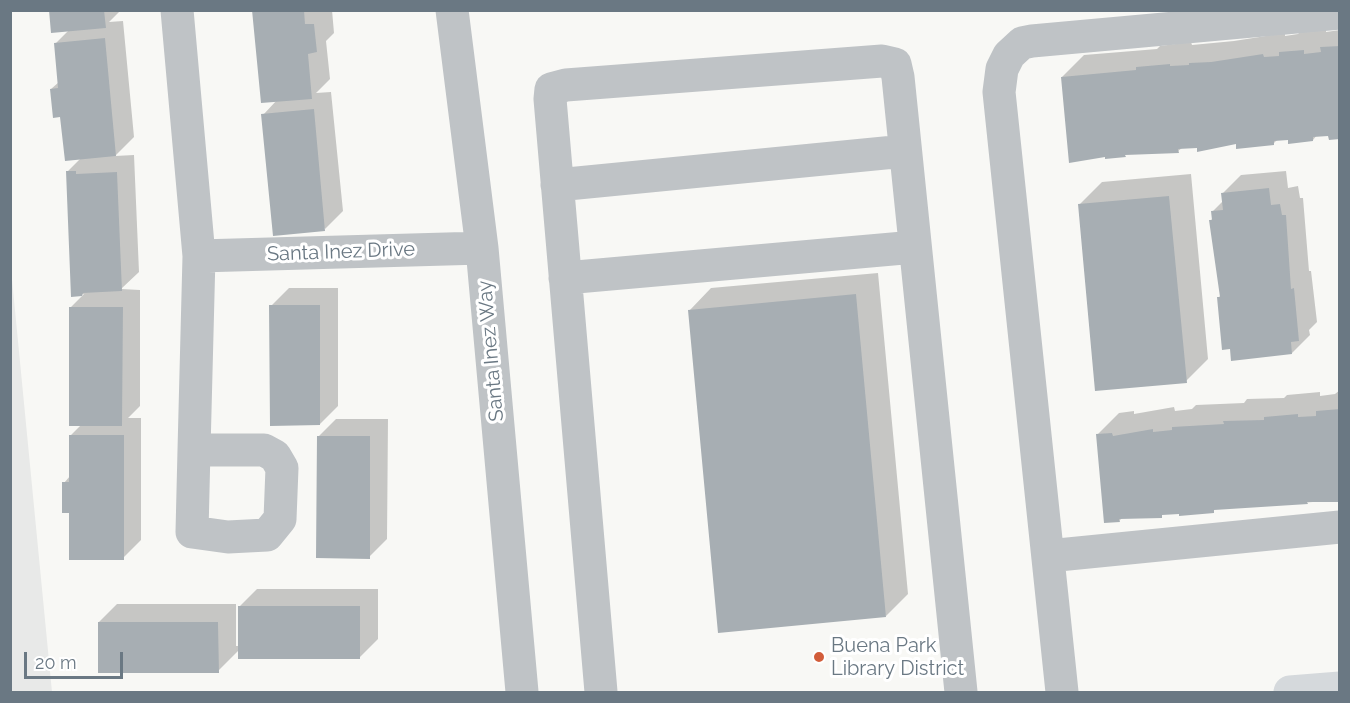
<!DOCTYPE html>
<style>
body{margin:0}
#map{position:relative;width:1350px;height:703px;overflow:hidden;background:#f8f8f5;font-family:Raleway,sans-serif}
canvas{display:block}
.frame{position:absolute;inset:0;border:12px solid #6a7883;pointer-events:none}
.scale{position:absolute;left:24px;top:652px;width:99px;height:27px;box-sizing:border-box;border:3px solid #6a7883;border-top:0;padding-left:8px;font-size:18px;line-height:21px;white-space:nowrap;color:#6a7883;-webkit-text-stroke:4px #fff;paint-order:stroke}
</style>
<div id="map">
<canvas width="1350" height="703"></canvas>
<div class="frame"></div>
<div class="scale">20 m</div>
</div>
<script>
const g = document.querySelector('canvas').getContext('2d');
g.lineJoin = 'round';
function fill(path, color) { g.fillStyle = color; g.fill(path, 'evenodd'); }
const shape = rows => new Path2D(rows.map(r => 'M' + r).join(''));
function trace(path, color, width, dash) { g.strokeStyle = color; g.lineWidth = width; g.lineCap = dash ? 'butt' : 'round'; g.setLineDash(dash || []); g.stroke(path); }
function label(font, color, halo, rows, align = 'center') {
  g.font = font + ' Raleway,sans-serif'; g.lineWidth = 6; g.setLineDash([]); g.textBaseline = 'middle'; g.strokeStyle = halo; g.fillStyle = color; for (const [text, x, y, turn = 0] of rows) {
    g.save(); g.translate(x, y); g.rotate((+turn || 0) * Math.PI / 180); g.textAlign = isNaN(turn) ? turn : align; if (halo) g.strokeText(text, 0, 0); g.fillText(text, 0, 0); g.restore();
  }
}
const built = shape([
 [10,269,11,269,52,692,11,692]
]);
const shadow = shape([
 [51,10,121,10,109,22,123,21,134,137,115,156,134,155,139,272,121,289,140,290,140,406,128,418,141,418,141,540,123,558,70,511,64,483,70,476,70,436,81,425,71,307,84,294,72,295,67,172,81,158,51,89,59,82,55,44,69,30],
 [253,10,332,10,334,33,326,41,330,79,316,93,331,92,343,211,325,229,263,115,277,100],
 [1326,28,1326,32,1340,30,1340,137,1330,134,1317,135,1313,140,1278,139,1274,143,1237,143,1182,148,1178,151,1062,77,1084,55,1157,49,1160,46,1191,42,1192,45,1234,41,1285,33,1285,36,1298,34,1302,30],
 [1286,171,1288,188,1298,186,1300,198,1303,198,1309,271,1311,271,1317,322,1309,330,1310,335,1292,353,1231,347,1218,298,1221,295,1210,221,1213,218,1212,212,1223,201,1223,193,1241,175],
 [1191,174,1208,359,1186,381,1080,204,1102,182],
 [878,273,908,594,886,616,689,311,711,288],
 [289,288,338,288,338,406,320,424,271,306],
 [1340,390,1340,500,1164,513,1161,516,1122,518,1119,521,1097,435,1119,413,1134,411,1134,414,1174,407,1175,411,1192,409,1196,405,1244,403,1247,399,1284,398,1287,395,1320,392,1320,396,1335,394],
 [336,419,388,419,387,539,369,557,318,437],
 [257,589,378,589,378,639,360,657,239,650,218,671,99,622,117,604,236,604,236,646,239,646,239,607]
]);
const building = shape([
 [49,10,104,10,106,28,51,33],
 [252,10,304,10,305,24,314,24,317,52,308,54,312,99,261,103],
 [105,38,116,156,65,161,60,117,53,118,50,89,58,88,54,43],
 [1340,46,1340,139,1329,140,1328,136,1313,137,1313,141,1288,144,1288,140,1274,141,1274,145,1236,149,1236,144,1197,152,1197,148,1178,149,1179,153,1125,155,1126,157,1105,159,1105,157,1069,163,1061,77,1136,70,1136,67,1170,64,1170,66,1189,65,1189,63,1211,62,1263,54,1264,57,1279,56,1279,52,1304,50,1304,54,1321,52,1320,47],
 [314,109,325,231,273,236,261,114],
 [66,171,76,171,76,174,117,172,122,291,83,293,82,296,71,297],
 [1269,188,1271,205,1280,204,1282,215,1286,215,1291,289,1294,288,1299,341,1291,342,1292,354,1231,361,1230,349,1222,350,1217,297,1220,297,1209,220,1212,220,1211,211,1223,210,1221,193],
 [1169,196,1187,383,1095,391,1078,204],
 [856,294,886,617,718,633,688,310],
 [269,305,320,305,320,425,270,426],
 [69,307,123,307,122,426,69,426],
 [1340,409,1340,502,1307,502,1308,504,1214,510,1214,513,1179,516,1179,514,1162,515,1162,518,1119,519,1120,522,1104,523,1096,434,1112,433,1113,436,1153,429,1153,432,1172,430,1172,427,1224,424,1223,421,1264,420,1264,417,1298,414,1298,417,1316,416,1316,411],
 [69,435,124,435,124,560,69,560,69,513,62,513,62,482,69,482],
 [317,436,370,436,370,559,316,558],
 [238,606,360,606,360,659,238,659],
 [98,622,218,622,219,673,98,673]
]);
const minor = shape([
 [177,10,199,256,194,450,192,532,228,537,267,535,280,519,282,468,275,456,264,450,194,450],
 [452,10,482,248,522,692],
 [557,185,905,151],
 [199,256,482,248],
 [565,278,915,247],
 [1048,556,1340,527],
 [601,692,550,99,551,89,566,85,882,61,895,64,898,77,961,692],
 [1062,692,999,92,1002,69,1009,55,1022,43,1032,41,1340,13]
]);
const major = shape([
 [1290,692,1340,688]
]);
const markers = [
 [819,657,6,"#d25d3a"]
];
const streetNames = [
 ["Santa Inez Drive",341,252,-2],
 ["Santa Inez Way",491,351,-95]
];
const poiNames = [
 ["Buena Park",831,646],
 ["Library District",831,669]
];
fill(built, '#e8e9e8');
fill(shadow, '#0003');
fill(building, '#a7aeb3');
trace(minor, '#bfc3c6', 33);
trace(major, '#d5d9dc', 33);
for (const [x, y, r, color] of markers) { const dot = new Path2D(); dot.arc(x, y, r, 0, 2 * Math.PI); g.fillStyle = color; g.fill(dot); trace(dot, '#fff', 2); }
label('20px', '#6a7883', '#fff', streetNames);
label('20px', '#6a7883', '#fff', poiNames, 'left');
</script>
